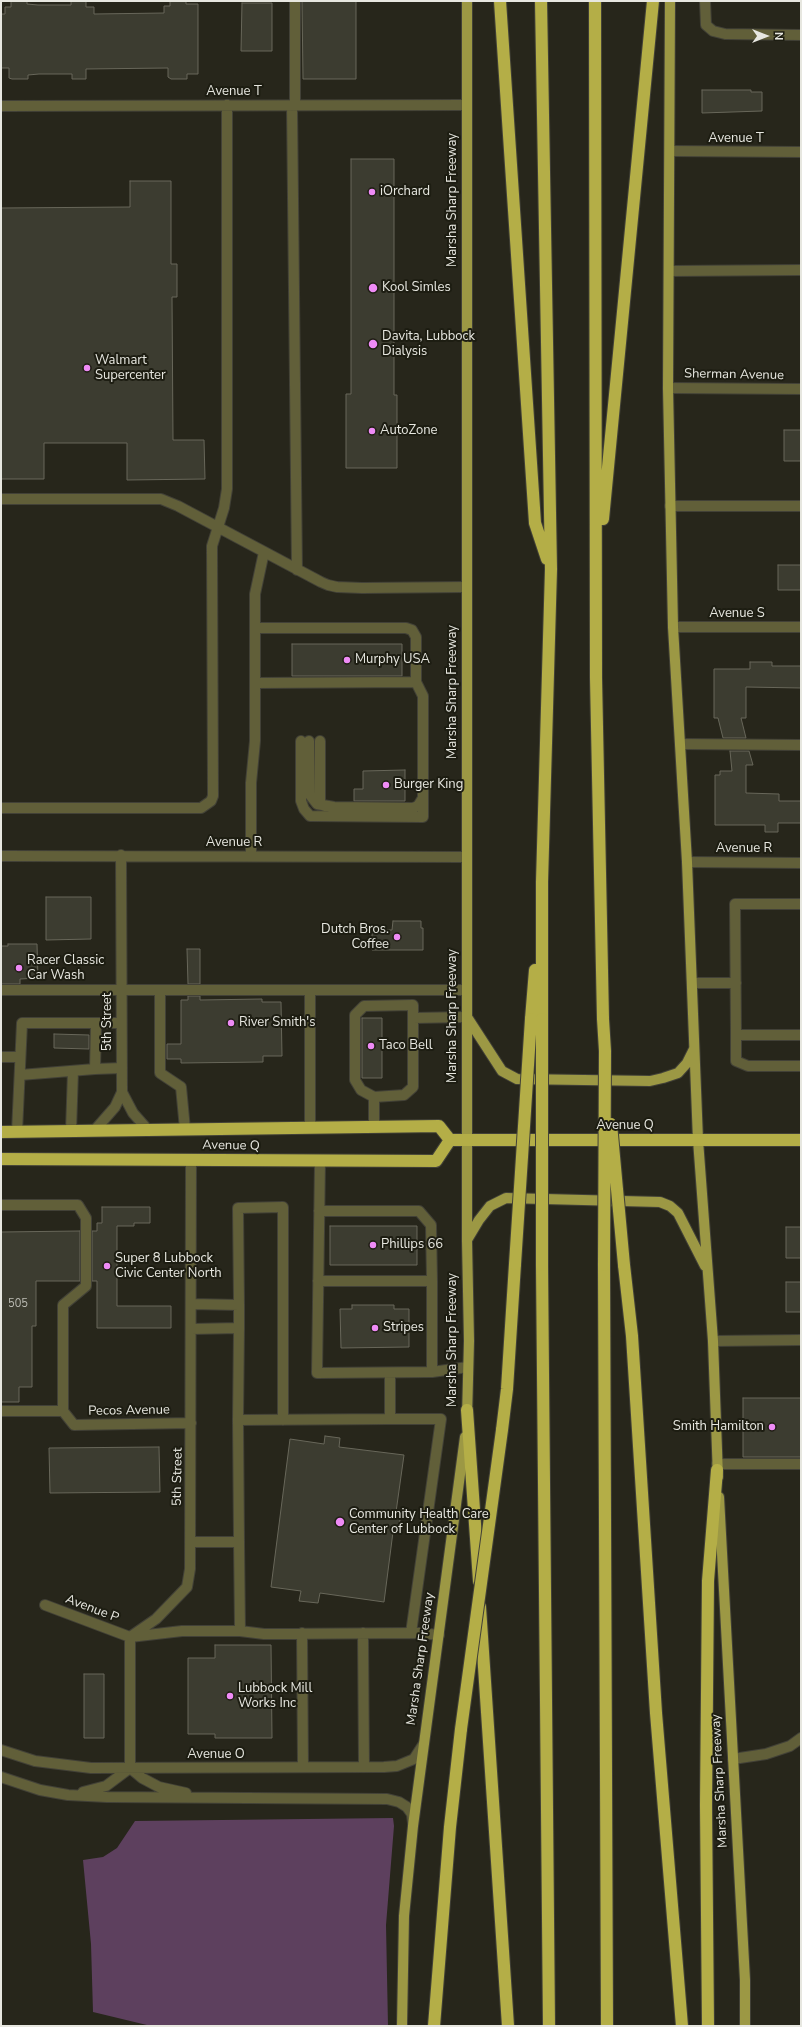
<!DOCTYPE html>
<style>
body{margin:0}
#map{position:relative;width:802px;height:2027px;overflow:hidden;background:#27261b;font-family:"Nunito Sans",sans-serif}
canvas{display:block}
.frame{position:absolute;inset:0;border:2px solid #e7e7e0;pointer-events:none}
.north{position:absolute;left:746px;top:16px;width:40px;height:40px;-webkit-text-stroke:3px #1d1d12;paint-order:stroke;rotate:90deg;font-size:11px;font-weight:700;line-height:16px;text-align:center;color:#e7e7e0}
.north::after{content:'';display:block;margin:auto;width:14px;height:18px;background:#e7e7e0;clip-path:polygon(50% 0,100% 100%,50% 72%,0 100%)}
</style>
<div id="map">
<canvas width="802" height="2027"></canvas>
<div class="frame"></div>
<div class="north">N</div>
</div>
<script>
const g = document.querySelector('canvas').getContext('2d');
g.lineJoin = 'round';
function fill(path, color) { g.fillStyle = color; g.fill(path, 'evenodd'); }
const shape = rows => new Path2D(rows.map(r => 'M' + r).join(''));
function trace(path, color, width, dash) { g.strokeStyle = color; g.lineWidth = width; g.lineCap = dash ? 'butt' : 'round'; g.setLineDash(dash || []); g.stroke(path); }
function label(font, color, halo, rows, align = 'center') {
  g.font = font + ' "Nunito Sans",sans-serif'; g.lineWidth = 4; g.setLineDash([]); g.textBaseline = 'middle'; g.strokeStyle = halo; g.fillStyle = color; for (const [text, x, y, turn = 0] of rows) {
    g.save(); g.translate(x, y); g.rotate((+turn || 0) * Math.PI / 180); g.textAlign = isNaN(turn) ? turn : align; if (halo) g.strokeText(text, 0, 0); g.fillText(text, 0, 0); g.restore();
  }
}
const green = shape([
 [393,1818,394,1826,386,1925,388,2026,151,2026,93,2012,91,1944,83,1860,103,1857,117,1848,135,1821]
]);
const building = shape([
 [11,1,27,1,27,4,38,5,71,5,71,1,86,1,86,7,94,7,94,14,164,13,164,6,170,6,170,1,186,1,186,4,198,4,198,74,187,74,187,79,171,79,168,77,168,68,86,69,86,79,72,79,72,74,39,74,28,75,28,79,12,79,9,78,9,68,1,68,1,14,5,14,5,7,11,7,11,1],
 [302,1,356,1,356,79,303,79,302,1],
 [242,3,272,3,272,51,241,51,242,3],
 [702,90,751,90,751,92,762,92,762,111,702,113,702,90],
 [351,159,394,159,394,395,397,395,397,468,346,468,346,394,351,394,351,159],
 [130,181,171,181,171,264,177,264,177,297,172,297,173,440,204,440,205,479,127,480,127,443,44,443,44,479,1,479,1,208,130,207,130,181],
 [784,430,801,430,801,461,784,461,784,430],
 [778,565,801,565,801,590,778,590,778,565],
 [292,644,402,644,402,676,292,676,292,644],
 [750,662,772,662,772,666,801,666,801,688,746,687,746,718,741,718,746,738,723,738,718,718,714,718,714,669,750,669,750,662],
 [730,751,749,751,753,765,746,765,746,793,779,794,779,801,801,801,801,823,778,823,778,832,765,832,765,825,715,825,715,775,720,775,720,771,732,771,730,751],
 [405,770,405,801,354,801,354,789,363,789,363,771,405,770],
 [46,897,91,897,91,939,46,940,46,897],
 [393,921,421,921,421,928,423,928,423,950,372,950,372,930,392,930,393,921],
 [8,944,37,944,38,978,20,979,20,984,1,984,1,946,8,946,8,944],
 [187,949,200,949,200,984,188,984,187,949],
 [188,996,200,996,200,1000,262,999,262,1002,281,1002,282,1056,263,1056,263,1062,181,1063,181,1059,167,1059,167,1044,181,1044,181,1000,188,1000,188,996],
 [362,1018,382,1018,382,1078,362,1078,362,1018],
 [54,1034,89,1035,89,1049,54,1048,54,1034],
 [102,1207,150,1207,150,1223,134,1223,134,1226,117,1226,117,1306,171,1306,171,1328,97,1328,97,1281,92,1281,92,1231,97,1231,97,1223,102,1223,102,1207],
 [330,1226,417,1226,417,1265,330,1265,330,1226],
 [786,1227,801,1227,801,1258,786,1258,786,1227],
 [80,1231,80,1281,36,1281,36,1326,32,1326,32,1387,19,1387,19,1402,1,1402,1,1232,80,1231],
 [786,1282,801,1282,801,1312,786,1312,786,1282],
 [352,1305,394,1305,394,1309,409,1309,409,1347,341,1348,340,1309,352,1309,352,1305],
 [743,1398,801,1398,801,1457,743,1457,743,1398],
 [325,1436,340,1438,339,1447,404,1455,396,1512,401,1513,398,1533,393,1532,384,1602,320,1593,318,1603,299,1601,301,1591,271,1587,290,1439,324,1444,325,1436],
 [159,1447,160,1492,50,1493,49,1448,159,1447],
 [215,1645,271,1645,272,1738,215,1738,215,1734,188,1734,188,1658,215,1658,215,1645],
 [84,1674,104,1674,104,1738,84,1738,84,1674]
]);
const minor = shape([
 [295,1,295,105],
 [705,1,706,25,713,31,725,34,801,35],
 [292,105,297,570],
 [1,106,467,105],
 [670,151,801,152],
 [669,271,801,270],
 [668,388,801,389],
 [1,499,161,499,178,506,321,582,328,585,337,587,362,588,467,587],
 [670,506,801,506],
 [673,627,801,627],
 [255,628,406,628,412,630,416,637,416,682,255,683],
 [301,741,301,801,304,809,310,816,423,817,423,696,416,682],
 [309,741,310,795,317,804,334,807,413,808,418,806,423,798],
 [320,741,320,801,322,805,325,806],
 [680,744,801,745],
 [1,808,201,808,211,801,213,796,212,546,224,508,227,489,227,105],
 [1,856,467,857],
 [251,856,251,783,255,741,255,594,264,552],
 [687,862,801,863],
 [801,904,735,904,736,1035,801,1035],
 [692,983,736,983],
 [1,990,467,990],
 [160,990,160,1073,181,1087,185,1129],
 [96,1023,95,1069,122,1068],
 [736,1035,736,1061,748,1066,801,1066],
 [1,1057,20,1057],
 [20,1075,95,1069],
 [122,1092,133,1113,148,1130],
 [374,1097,361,1090,355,1080,355,1015,364,1006,413,1005,413,1018],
 [374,1126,374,1097,404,1095,413,1087,413,1018,467,1017],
 [310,1127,310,990],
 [71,1131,73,1071],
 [94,1131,115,1107,122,1092,121,855],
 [17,1132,22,1023,121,1023],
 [320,1161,317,1373,432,1372,468,1367],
 [1,1205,78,1205,86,1218,86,1286,63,1305,63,1411],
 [319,1211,419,1211,431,1225,432,1281],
 [318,1281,432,1281,432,1372],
 [191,1304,239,1305,238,1208,283,1207,283,1420],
 [239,1305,239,1328],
 [191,1329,239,1328,238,1420],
 [713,1341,801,1340],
 [1,1411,63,1411,74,1425,191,1423],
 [390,1419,441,1419,411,1633],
 [717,1464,801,1464],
 [190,1542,239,1542,238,1420,390,1419,390,1373],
 [239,1542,240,1631,264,1634,420,1633,439,1635],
 [45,1605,130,1637,182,1631,240,1631],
 [302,1633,303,1767],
 [363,1633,364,1767],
 [130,1637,156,1619,187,1587,190,1569,191,1159],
 [130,1637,130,1768],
 [1,1750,35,1761,91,1768,384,1767,397,1766,414,1759,423,1745],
 [733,1759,766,1754,790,1746,801,1738],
 [130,1768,142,1778,159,1787,186,1793],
 [1,1777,40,1790,68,1795,107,1797,387,1799,399,1802,407,1807,412,1814,413,1823],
 [83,1792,106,1786,130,1768]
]);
const major = shape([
 [670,1,668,388,673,627,687,862,698,1140,713,1341,718,1477],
 [467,1017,502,1071,517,1079,650,1081,663,1078,678,1073,687,1063,694,1049],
 [467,1240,479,1220,490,1206,506,1198,660,1202,670,1206,678,1213,705,1266],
 [467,1417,469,1341,467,1241,467,1],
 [719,1497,745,1980,745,2026],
 [402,2026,404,1916,413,1826,465,1437]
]);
const highway = shape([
 [500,1,535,523,547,559],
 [541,1,551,569,542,882,542,1019],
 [595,1,596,678,603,1019],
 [603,519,653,1],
 [531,1019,535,970],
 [1,1132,439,1126,450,1140],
 [450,1140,801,1140],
 [1,1159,436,1161,450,1140],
 [542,1265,549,2026],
 [604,1265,607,2026],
 [624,1265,632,1336,656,1713,682,2026],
 [467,1410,479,1581],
 [502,1430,507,1389,515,1264],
 [480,1607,508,2026],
 [434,2026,450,1827,461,1729],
 [708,2026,706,1805,708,1581,717,1470]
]);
const highwayBridge = shape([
 [542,1019,542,1265],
 [603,1019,605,1051,604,1265],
 [611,1124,624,1265],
 [515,1264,531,1019],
 [461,1729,502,1430]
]);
const markers = [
 [372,192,4,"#ef8bf6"],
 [373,288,5,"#ef8bf6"],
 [373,344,5,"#ef8bf6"],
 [87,368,4,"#ef8bf6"],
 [372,431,4,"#ef8bf6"],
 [347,660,4,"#ef8bf6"],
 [386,785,4,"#ef8bf6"],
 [397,937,4,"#ef8bf6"],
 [19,968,4,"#ef8bf6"],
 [231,1023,4,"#ef8bf6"],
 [371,1046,4,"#ef8bf6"],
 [373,1245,4,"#ef8bf6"],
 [107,1266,4,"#ef8bf6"],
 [375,1328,4,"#ef8bf6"],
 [772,1427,4,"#ef8bf6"],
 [340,1522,5,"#ef8bf6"],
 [230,1696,4,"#ef8bf6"]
];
const numberNames = [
 ["505",18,1304]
];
const streetNames = [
 ["Avenue T",234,92],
 ["Avenue T",736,139],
 ["Marsha Sharp Freeway",453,200,-90],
 ["Sherman Avenue",734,375,1],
 ["Avenue S",737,614],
 ["Marsha Sharp Freeway",453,692,-90],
 ["Avenue R",234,843],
 ["Avenue R",744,849],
 ["Marsha Sharp Freeway",453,1016,-90],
 ["5th Street",108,1022,-90],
 ["Avenue Q",625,1126],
 ["Avenue Q",231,1146,1],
 ["Marsha Sharp Freeway",453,1340,-90],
 ["Pecos Avenue",129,1411,-1],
 ["5th Street",178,1477,-89],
 ["Avenue P",92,1609,21],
 ["Marsha Sharp Freeway",421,1659,-82],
 ["Avenue O",216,1755],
 ["Marsha Sharp Freeway",720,1781,-93]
];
const poiNames = [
 ["iOrchard",380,192],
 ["Kool Simles",382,288],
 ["Davita, Lubbock",382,337],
 ["Dialysis",382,352],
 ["Walmart",95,361],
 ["Supercenter",95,376],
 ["AutoZone",380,431],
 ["Murphy USA",355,660],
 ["Burger King",394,785],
 ["Dutch Bros.",389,930,"right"],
 ["Coffee",389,945,"right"],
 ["Racer Classic",27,961],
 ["Car Wash",27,976],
 ["River Smith's",239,1023],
 ["Taco Bell",379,1046],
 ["Phillips 66",381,1245],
 ["Super 8 Lubbock",115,1259],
 ["Civic Center North",115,1274],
 ["Stripes",383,1328],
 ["Smith Hamilton",764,1427,"right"],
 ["Community Health Care",349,1515],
 ["Center of Lubbock",349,1530],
 ["Lubbock Mill",238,1689],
 ["Works Inc",238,1704]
];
fill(green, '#5d405e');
fill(building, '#3c3c30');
trace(building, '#68675a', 1);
trace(minor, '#424137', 12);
trace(major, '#424137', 12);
trace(highway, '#424137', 14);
trace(minor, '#615f39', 10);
trace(major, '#9c9844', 10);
trace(highway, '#b4ae47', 12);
trace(highwayBridge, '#424137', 14, []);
trace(highwayBridge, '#b4ae47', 12);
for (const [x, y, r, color] of markers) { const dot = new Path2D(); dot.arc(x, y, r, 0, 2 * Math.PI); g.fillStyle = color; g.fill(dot); trace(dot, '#1d1d12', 1.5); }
label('11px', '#bcbcb4', null, numberNames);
label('13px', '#e7e7e0', '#1d1d12', streetNames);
label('13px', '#e7e7e0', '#1d1d12', poiNames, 'left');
</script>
